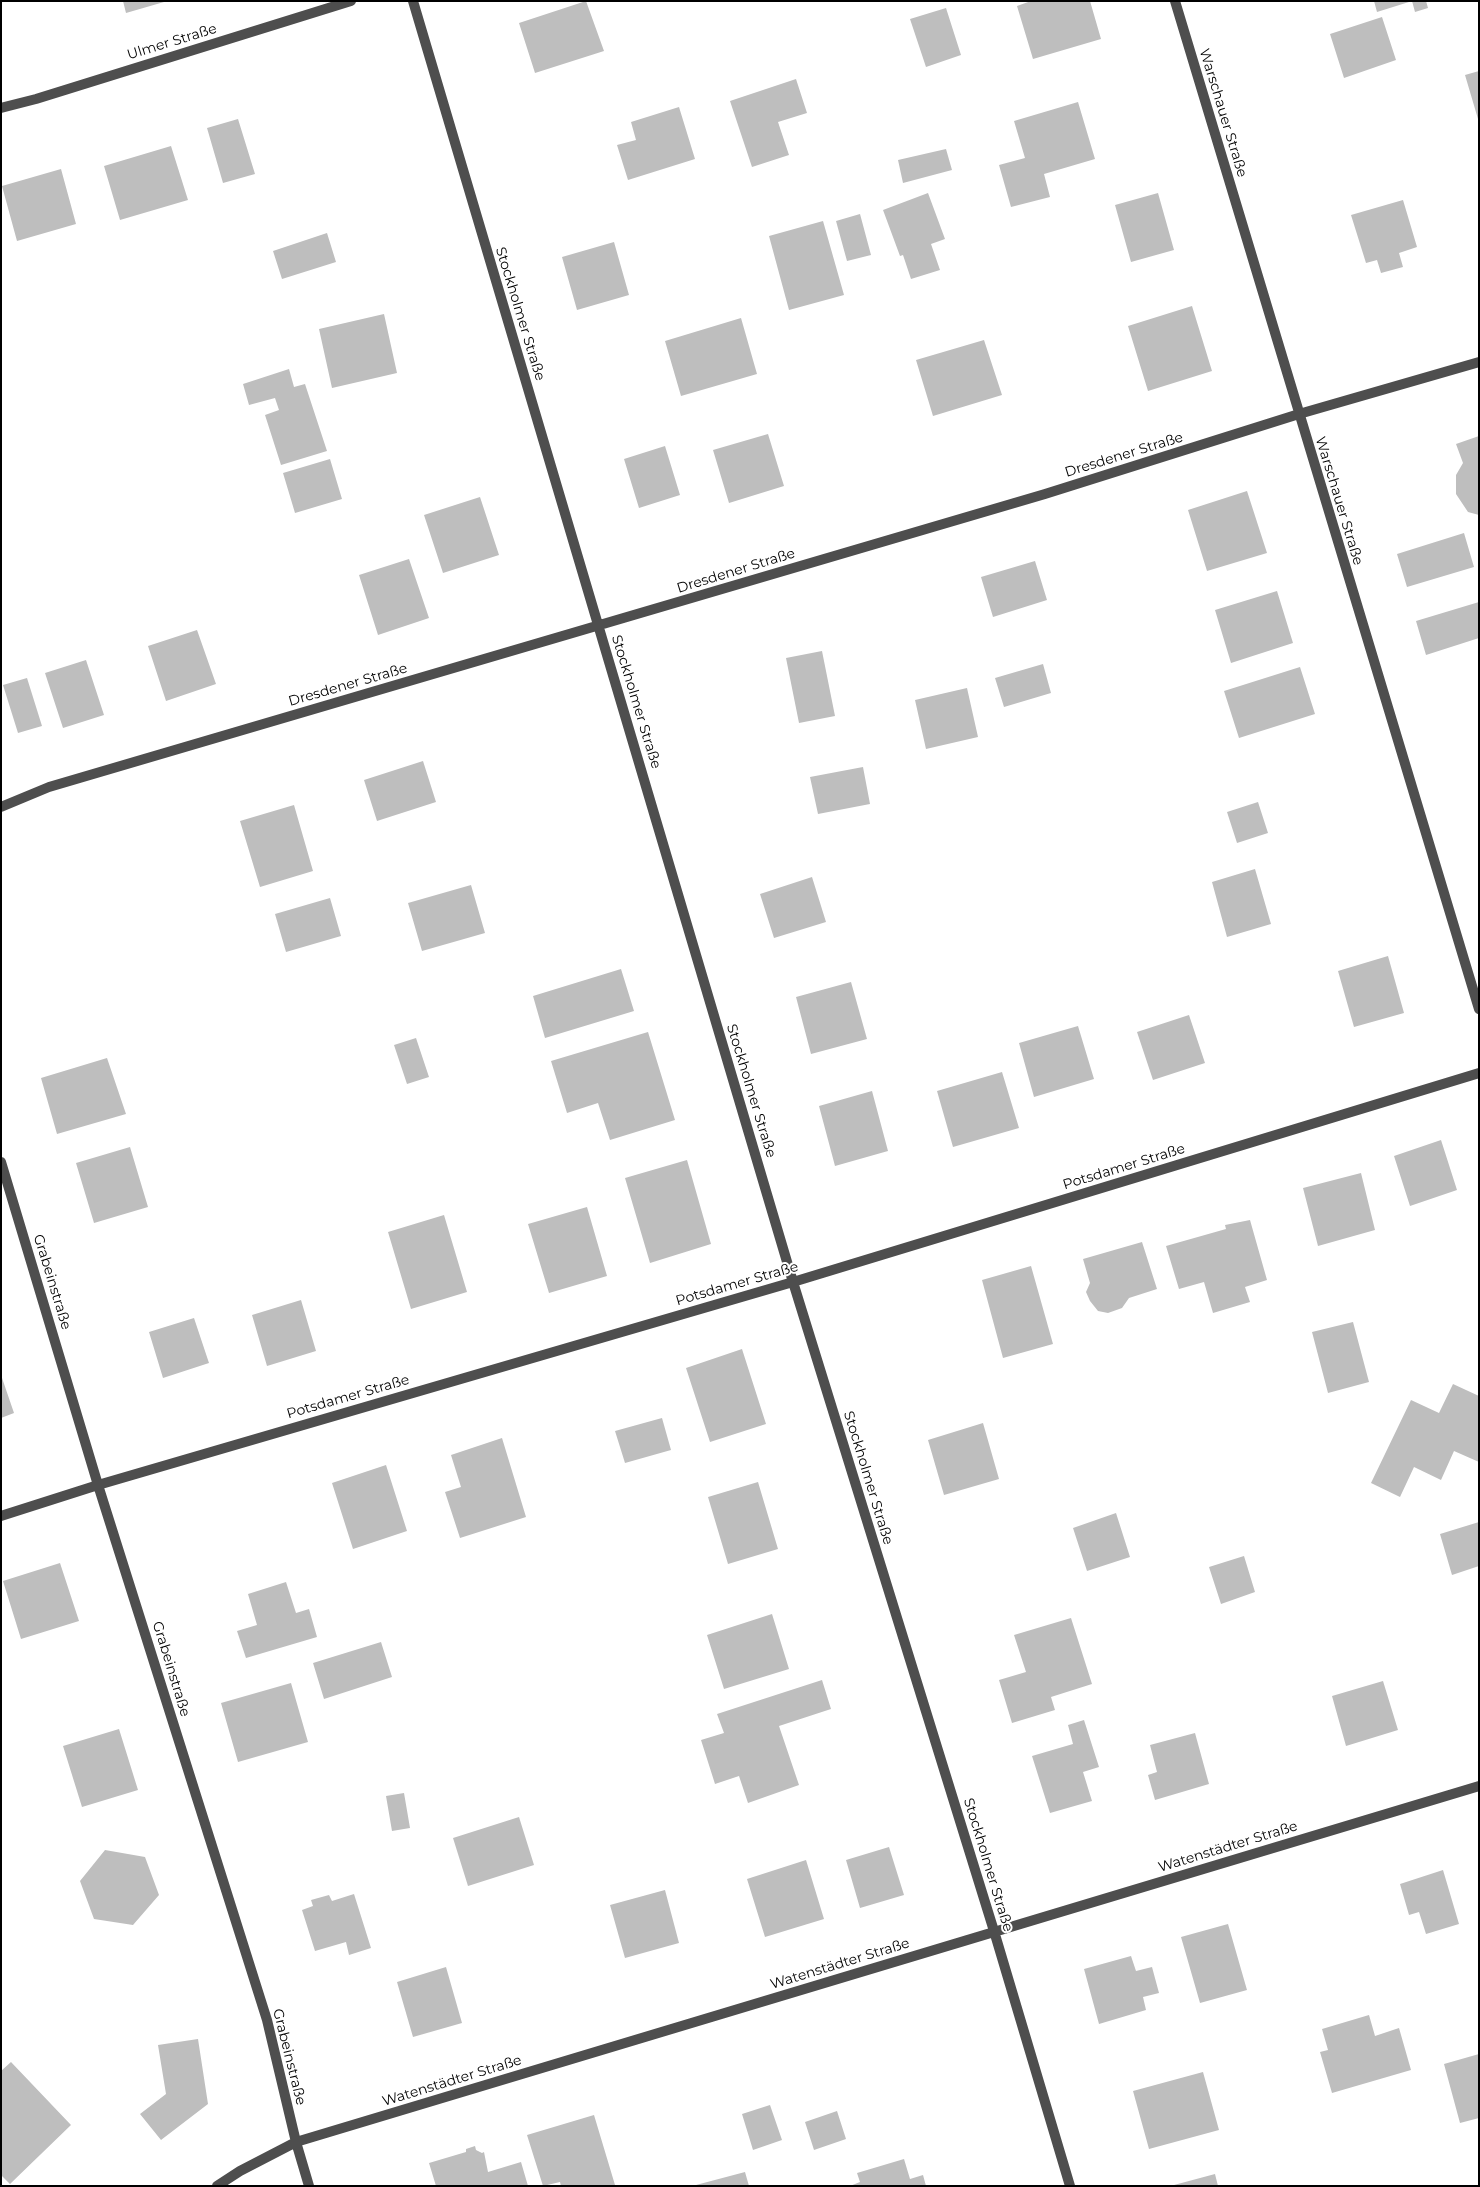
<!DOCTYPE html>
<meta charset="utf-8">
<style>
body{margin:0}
#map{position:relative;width:1480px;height:2187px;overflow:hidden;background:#fff;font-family:Montserrat,sans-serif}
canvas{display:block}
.frame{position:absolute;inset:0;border:2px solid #000;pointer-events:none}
</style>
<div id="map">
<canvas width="1480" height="2187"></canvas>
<div class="frame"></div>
</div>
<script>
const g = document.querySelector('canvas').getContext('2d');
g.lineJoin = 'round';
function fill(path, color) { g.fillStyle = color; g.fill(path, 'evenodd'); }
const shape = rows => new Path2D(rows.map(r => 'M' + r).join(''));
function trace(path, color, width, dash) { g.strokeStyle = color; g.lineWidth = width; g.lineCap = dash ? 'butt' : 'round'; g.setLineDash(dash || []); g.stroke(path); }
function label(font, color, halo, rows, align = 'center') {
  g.font = font + ' Montserrat,sans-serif'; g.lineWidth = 4; g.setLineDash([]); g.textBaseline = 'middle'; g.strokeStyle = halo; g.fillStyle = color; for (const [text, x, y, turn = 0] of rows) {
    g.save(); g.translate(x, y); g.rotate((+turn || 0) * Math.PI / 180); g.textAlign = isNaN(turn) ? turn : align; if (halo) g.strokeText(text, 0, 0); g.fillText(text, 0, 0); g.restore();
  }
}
const building = shape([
 [123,1,164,1,164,2,126,13],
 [586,1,604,51,535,73,519,23],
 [1031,1,1090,1,1101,39,1033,59,1017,6],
 [1374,1,1409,1,1409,2,1377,12],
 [1412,1,1426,1,1428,8,1415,12],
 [946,8,961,55,926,67,910,19],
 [1382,17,1396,60,1344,78,1330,34],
 [1479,71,1479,119,1478,119,1465,75],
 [796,79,807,113,778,122,789,155,752,167,730,101],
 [1078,102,1095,159,1044,174,1050,197,1011,207,999,165,1025,158,1014,121],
 [679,107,695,159,628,180,617,145,636,140,631,122],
 [238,119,255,174,223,183,207,128],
 [171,146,188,200,120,220,104,166],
 [946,149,952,170,903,183,898,160],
 [61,169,76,224,17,241,2,186],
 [928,193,945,239,931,244,940,270,911,279,903,255,900,256,883,210],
 [1158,193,1174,250,1131,262,1115,205],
 [1403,200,1417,247,1399,253,1403,267,1381,273,1377,260,1366,263,1351,215],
 [860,214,871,255,847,261,836,221],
 [823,221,844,295,789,310,769,236],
 [327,233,336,262,282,279,273,251],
 [614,242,629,295,577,310,562,257],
 [1192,306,1212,371,1148,391,1128,326],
 [384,314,397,373,332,388,319,329],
 [741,318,757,374,681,396,665,341],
 [984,340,1002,395,933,416,916,360],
 [289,369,294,387,305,384,327,451,281,465,265,415,279,410,275,398,249,405,243,384],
 [768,434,784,486,729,503,713,450],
 [1479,436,1479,515,1468,512,1456,494,1456,475,1463,463,1456,444],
 [665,446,680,495,639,508,624,459],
 [330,459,342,499,295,513,283,473],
 [1247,491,1267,553,1207,571,1188,510],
 [480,497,499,555,443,573,424,515],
 [1464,533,1474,567,1407,587,1397,554],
 [409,559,429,618,378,635,359,575],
 [1035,561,1047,600,993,617,981,577],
 [1277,591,1293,643,1231,663,1215,610],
 [1479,602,1479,638,1426,655,1416,621],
 [197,630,216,684,166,701,148,646],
 [822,651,835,716,799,723,786,658],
 [86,660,104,715,63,728,45,673],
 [1043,664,1051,693,1004,707,995,678],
 [1300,667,1315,714,1239,738,1224,691],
 [27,678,42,726,18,733,3,685],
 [967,688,978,737,926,749,915,700],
 [423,761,436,802,377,821,364,780],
 [863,767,870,804,818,814,810,777],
 [1258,802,1268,833,1237,843,1227,812],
 [294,805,313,871,260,887,240,821],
 [1255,869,1271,924,1227,937,1212,882],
 [812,877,826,922,774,938,760,894],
 [471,885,485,933,422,951,408,903],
 [330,898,341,936,286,952,275,914],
 [1388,956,1404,1013,1354,1027,1338,971],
 [621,969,634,1011,545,1038,533,996],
 [851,982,867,1039,811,1054,796,997],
 [1189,1015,1205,1063,1153,1080,1137,1032],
 [1078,1026,1094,1079,1034,1097,1019,1043],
 [648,1032,675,1120,610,1140,598,1103,567,1113,551,1061],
 [416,1038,429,1077,407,1084,394,1045],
 [107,1058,126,1114,57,1134,41,1078],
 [1002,1072,1019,1128,953,1147,937,1091],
 [872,1091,888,1151,835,1166,819,1106],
 [1441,1140,1457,1190,1410,1206,1394,1156],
 [130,1147,148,1207,94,1223,76,1163],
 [687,1160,711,1244,650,1263,625,1178],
 [1361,1173,1375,1230,1318,1246,1303,1188],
 [587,1207,607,1276,549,1293,528,1224],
 [444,1215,467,1292,411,1309,388,1232],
 [1250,1220,1267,1280,1245,1287,1250,1302,1213,1313,1204,1282,1179,1289,1166,1246,1226,1229,1225,1225],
 [1142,1242,1157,1289,1129,1298,1122,1308,1108,1313,1098,1311,1090,1301,1086,1292,1090,1283,1083,1259],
 [1031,1266,1053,1344,1003,1358,982,1280],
 [301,1300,316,1351,267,1366,252,1315],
 [194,1318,209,1363,163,1378,149,1332],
 [1353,1322,1369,1382,1328,1393,1312,1332],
 [742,1349,766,1424,710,1442,686,1368],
 [1,1375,14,1413,1,1418],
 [1453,1384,1479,1396,1479,1462,1454,1451,1441,1480,1414,1467,1400,1497,1371,1483,1411,1400,1439,1413],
 [662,1418,671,1450,625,1463,615,1431],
 [983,1423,999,1479,944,1495,928,1440],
 [502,1438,526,1517,460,1538,445,1492,461,1487,451,1455],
 [386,1465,407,1531,353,1549,332,1483],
 [758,1482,778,1549,728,1564,708,1497],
 [1116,1513,1130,1557,1087,1571,1073,1528],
 [1479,1522,1479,1566,1452,1575,1440,1534],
 [1244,1556,1255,1592,1221,1604,1209,1567],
 [60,1563,79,1621,21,1639,3,1581],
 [286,1582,296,1613,309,1609,317,1637,246,1658,237,1631,257,1625,248,1594],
 [772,1614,789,1669,724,1689,707,1635],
 [1071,1618,1092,1684,1051,1697,1055,1710,1012,1723,999,1680,1026,1672,1014,1635],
 [381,1642,392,1677,324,1699,313,1663],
 [822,1680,831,1709,779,1726,799,1785,748,1803,739,1776,715,1784,701,1740,724,1733,717,1714],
 [1383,1681,1398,1730,1346,1746,1332,1696],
 [291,1683,308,1742,238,1762,221,1703],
 [1084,1720,1099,1767,1083,1772,1092,1801,1050,1813,1032,1756,1073,1744,1068,1725],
 [119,1729,138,1790,82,1807,63,1746],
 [1195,1733,1209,1784,1155,1800,1148,1775,1157,1772,1150,1745],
 [404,1793,410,1828,392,1831,386,1796],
 [519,1817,534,1865,468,1886,453,1838],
 [889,1847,904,1895,860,1908,846,1860],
 [105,1850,145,1857,159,1895,133,1925,94,1919,80,1881],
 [806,1860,824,1919,765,1937,747,1879],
 [1443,1870,1459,1924,1426,1934,1419,1912,1409,1915,1400,1884],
 [665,1890,679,1943,625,1958,610,1905],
 [354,1894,371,1948,349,1955,346,1942,315,1951,302,1910,313,1906,311,1900,329,1895,332,1901],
 [1228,1924,1247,1990,1200,2003,1181,1937],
 [1131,1956,1136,1971,1152,1967,1159,1993,1143,1997,1146,2010,1099,2024,1084,1969],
 [446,1967,462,2023,413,2037,397,1982],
 [1369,2015,1375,2036,1399,2028,1411,2070,1332,2093,1320,2052,1328,2050,1322,2029],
 [198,2039,208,2104,161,2140,140,2114,166,2094,158,2045],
 [1479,2054,1479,2118,1460,2123,1444,2064],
 [11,2062,71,2125,10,2184,1,2175,1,2071],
 [1203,2072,1219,2130,1149,2149,1133,2091],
 [770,2105,782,2140,753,2150,742,2114],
 [837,2111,846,2139,814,2150,805,2122],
 [594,2115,615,2185,561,2186,560,2182,543,2186,527,2135],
 [475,2146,476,2150,482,2153,484,2152,488,2172,521,2162,528,2186,436,2186,429,2163,466,2152,466,2149],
 [904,2159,910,2179,923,2175,926,2186,850,2186,860,2182,857,2173],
 [745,2172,749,2186,696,2186,696,2185],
 [1215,2174,1218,2186,1174,2186,1174,2185]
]);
const street = shape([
 [413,1,793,1282,994,1931,1070,2186],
 [1175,1,1479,1009],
 [1,108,36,99,351,1],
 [1,807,49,787,1045,494,1299,414,1479,362],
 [1,1162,98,1485,267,2020,296,2142,309,2186],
 [1,1516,98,1485,793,1282,1479,1073],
 [217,2186,240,2171,296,2142,1479,1786]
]);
const streetNames = [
 ["Ulmer Straße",172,42,-17],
 ["Warschauer Straße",1223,113,73],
 ["Stockholmer Straße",520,314,73],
 ["Dresdener Straße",1124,455,-17],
 ["Warschauer Straße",1339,501,73],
 ["Dresdener Straße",736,571,-17],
 ["Dresdener Straße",348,685,-16],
 ["Stockholmer Straße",636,702,73],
 ["Stockholmer Straße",751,1091,73],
 ["Potsdamer Straße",1124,1167,-17],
 ["Grabeinstraße",52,1282,73],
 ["Potsdamer Straße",737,1284,-16],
 ["Potsdamer Straße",348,1397,-16],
 ["Stockholmer Straße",868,1478,73],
 ["Grabeinstraße",171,1669,73],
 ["Watenstädter Straße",1228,1847,-17],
 ["Stockholmer Straße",988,1865,73],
 ["Watenstädter Straße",840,1964,-17],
 ["Grabeinstraße",289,2057,76],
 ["Watenstädter Straße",452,2081,-17]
];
fill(building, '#bebebe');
trace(street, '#4e4e4e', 10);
label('14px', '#000', '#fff', streetNames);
</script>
